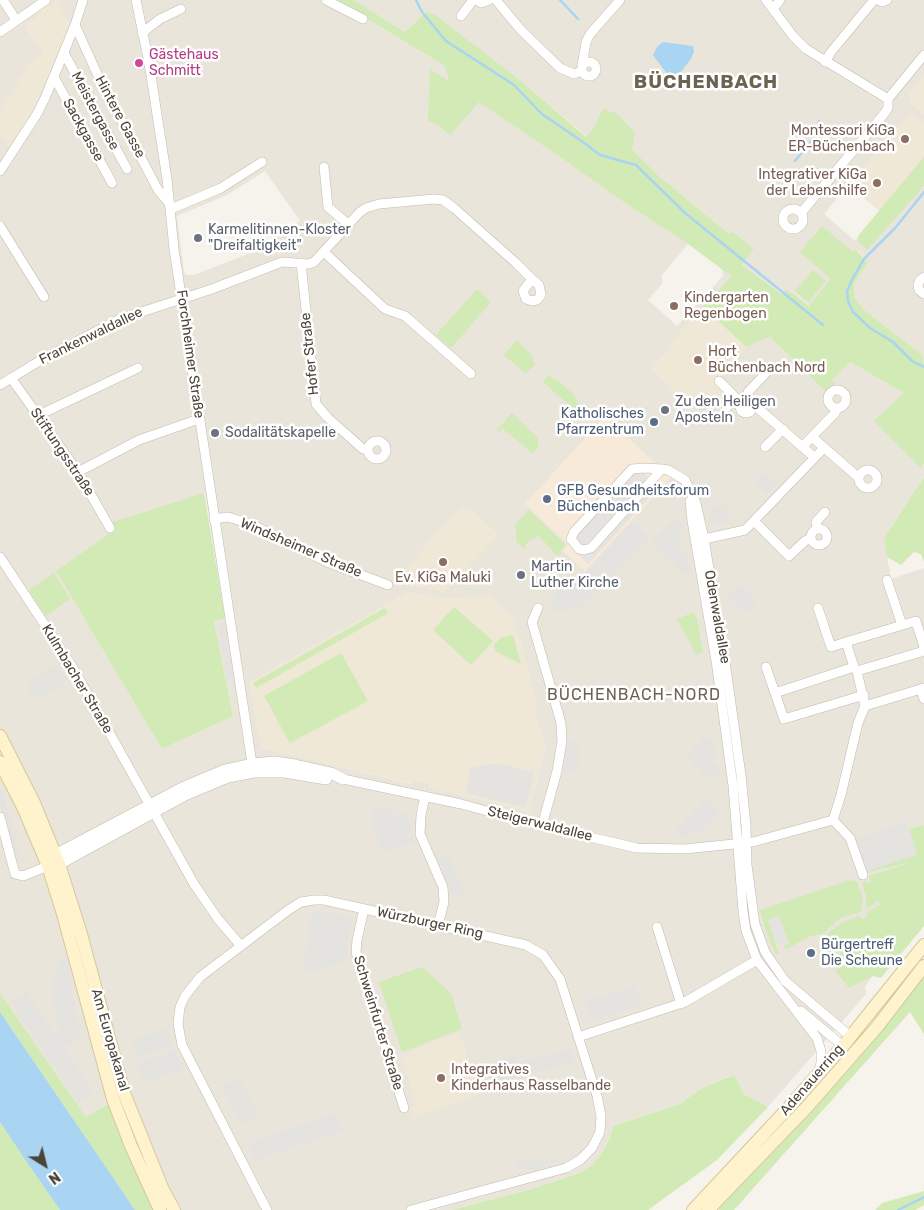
<!DOCTYPE html>
<meta charset="utf-8">
<style>
body{margin:0}
#map{position:relative;width:924px;height:1210px;overflow:hidden;background:#f6f3ec;font-family:Rubik,sans-serif}
canvas{display:block}
.north{position:absolute;left:20px;top:1140px;width:50px;height:50px;-webkit-text-stroke:4px #fff;paint-order:stroke;rotate:144deg;font-size:14px;font-weight:700;line-height:20px;text-align:center;color:#4b4439}
.north::after{content:'';display:block;margin:auto;width:18px;height:22px;background:#4b4439;clip-path:polygon(50% 0,100% 100%,50% 72%,0 100%)}
</style>
<div id="map">
<canvas width="924" height="1210"></canvas>
<div class="north">N</div>
</div>
<script>
const g = document.querySelector('canvas').getContext('2d');
g.lineJoin = 'round';
function fill(path, color) { g.fillStyle = color; g.fill(path, 'evenodd'); }
const shape = rows => new Path2D(rows.map(r => 'M' + r).join(''));
function trace(path, color, width, dash) { g.strokeStyle = color; g.lineWidth = width; g.lineCap = dash ? 'butt' : 'round'; g.setLineDash(dash || []); g.stroke(path); }
function label(font, color, halo, rows, align = 'center') {
  g.font = font + ' Rubik,sans-serif'; g.lineWidth = 5; g.setLineDash([]); g.textBaseline = 'middle'; g.strokeStyle = halo; g.fillStyle = color; for (const [text, x, y, turn = 0] of rows) {
    g.save(); g.translate(x, y); g.rotate((+turn || 0) * Math.PI / 180); g.textAlign = isNaN(turn) ? turn : align; if (halo) g.strokeText(text, 0, 0); g.fillText(text, 0, 0); g.restore();
  }
}
const residential = shape([
 [0,0,336,0,445,66,553,152,616,197,688,244,662,275,662,284,648,300,677,326,723,276,722,269,731,276,669,346,669,350,652,369,669,386,670,391,681,394,710,421,716,382,746,347,770,337,826,392,831,380,850,362,904,393,924,402,924,477,884,538,891,579,924,568,924,825,909,829,924,857,924,898,865,987,866,994,768,1107,744,1094,733,1075,702,1088,680,1104,613,1126,610,1138,604,1150,593,1164,580,1173,531,1189,452,1210,171,1210,110,1103,86,1117,0,993,0,135,10,147,33,109,47,78,55,56,65,36,37,14,39,17,25,26,44,54,30,64,0,113],
 [265,171,300,221,261,249,194,275,186,275,184,272,177,216,227,195],
 [205,493,225,617,214,621,233,716,162,749,56,571,115,529,114,522],
 [467,507,497,534,494,540,444,591,393,583],
 [409,592,443,599,490,597,536,698,534,713,545,746,529,811,429,787,429,783,414,780,412,784,264,748,261,744,250,682],
 [354,0,924,0,924,77,909,95,910,103,924,114,924,123,910,114,924,161,924,364,922,355,862,308,853,297,854,283,868,263,857,250,822,316,793,292,783,294,742,265,754,249,732,231,729,234,660,177,632,149,595,127,587,137,526,85,426,12,405,32],
 [848,185,880,211,855,241,824,214]
]);
const commercial = shape([
 [605,416,671,478,585,571,563,551,568,544,525,504]
]);
const education = shape([
 [56,1,72,25,67,28,66,35,67,36,60,52,58,52,55,56,47,78,33,109,10,147,0,135,0,113,30,64,44,54,25,26,39,17,37,13],
 [924,77,924,114,910,103,909,95],
 [910,114,924,123,924,161,881,211,848,185,906,116],
 [703,307,746,347,717,382,733,398,710,422,681,394,670,391,669,386,651,369,669,350,668,346],
 [460,506,467,507,497,534,495,540,444,592,393,583],
 [409,592,443,599,490,597,515,621,536,698,534,713,545,746,529,811,428,787,429,783,414,780,413,784,264,748,261,744,250,682],
 [459,1032,481,1094,414,1117,410,1108,416,1103,401,1061,412,1050]
]);
const green = shape([
 [336,0,354,0,405,32,426,12,435,15,526,85,586,137,595,126,603,109,618,114,635,134,632,149,660,177,729,234,732,231,754,249,742,265,782,294,786,290,791,293,792,292,809,306,831,279,800,252,822,226,853,252,856,250,868,263,854,283,854,297,862,308,922,355,924,364,924,463,921,468,874,421,904,393,850,362,832,380,835,384,826,392,770,337,746,347,703,307,731,276,688,244,616,197,553,152,479,102,450,135,435,123,428,122,430,69,450,82,445,66],
 [924,157,924,184,918,193,867,250,857,240,858,236],
 [813,270,826,281,808,302,795,291],
 [477,289,491,302,451,348,436,335],
 [517,340,520,344,532,355,532,359,534,361,535,364,526,374,504,355],
 [548,375,561,383,576,397,576,401,585,409,581,415,543,382],
 [512,413,538,438,538,447,533,454,502,428,499,432,497,430],
 [924,477,924,562,921,554,914,552,901,565,887,557,884,538],
 [204,493,225,618,214,621,233,716,162,749,56,571,115,529,113,522],
 [529,510,566,545,560,551,562,553,558,556,538,535,533,540,530,539,525,545,526,547,525,549,516,541,516,529,514,526],
 [54,573,70,599,46,616,29,590],
 [454,607,493,641,471,665,433,630],
 [385,608,388,613,256,688,253,683],
 [694,612,697,619,703,652,696,654,677,619],
 [513,635,521,664,496,652,494,645,500,638],
 [341,653,368,701,290,743,264,696],
 [924,825,924,926,881,978,873,976,849,988,835,970,845,965,839,952,836,953,827,934,843,922,859,916,863,920,867,917,866,913,880,905,878,901,866,909,866,897,862,883,866,881,867,883,871,882,869,876,916,861,868,872,866,871,916,855,909,829],
 [851,880,857,882,863,899,861,912,840,918,822,934,811,936,786,949,784,946,789,943,779,917,768,920,779,954,776,955,766,931,760,910],
 [422,967,451,993,462,1029,402,1052,379,982],
 [924,974,924,1034,910,1012,734,1210,720,1210,717,1206,889,1022],
 [0,993,86,1117,110,1103,171,1210,135,1210,0,1012],
 [734,1075,744,1094,768,1107,717,1160,648,1210,452,1210,531,1189,580,1173,593,1164,604,1150,610,1138,613,1126,680,1104,702,1088],
 [0,1122,26,1161,60,1210,0,1210],
 [924,1191,924,1205,915,1210,875,1210,882,1203]
]);
const parking = shape([
 [712,397,722,406,709,420,696,408,704,399,707,402],
 [635,471,642,471,658,488,588,564,574,551,577,534],
 [764,472,777,485,767,494,755,482],
 [726,505,730,521,712,525,709,508],
 [675,517,684,526,679,532,683,537,675,544,689,558,686,562,690,566,692,571,687,576,651,542],
 [633,522,649,537,585,605,554,614,550,600,561,589,575,584],
 [741,585,758,601,746,615,727,596],
 [224,622,234,679,227,680,218,623],
 [57,664,68,681,37,700,34,694,30,697,26,690,30,688,27,683],
 [706,736,715,745,712,749,716,754,711,759,721,769,710,779,686,756],
 [568,739,580,742,577,770,563,775],
 [497,763,534,772,526,808,466,793,471,767],
 [2,790,21,859,15,861,0,805,0,791],
 [706,799,720,813,701,832,697,829,689,837,682,838,675,831],
 [392,806,395,815,406,812,415,843,381,852,370,811],
 [907,822,917,855,866,871,856,838],
 [448,855,464,892,453,897,437,859],
 [312,911,352,916,345,961,315,972,303,971],
 [779,916,788,941,777,945,768,921],
 [67,956,80,1038,64,1048,94,1092,79,1103,11,1002,26,992,57,1036,60,1034,51,986,60,957],
 [636,986,642,1005,591,1021,585,1001],
 [167,1028,173,1046,138,1057,132,1039],
 [571,1048,575,1062,490,1085,485,1065,515,1057,517,1063],
 [175,1049,183,1070,144,1083,137,1063],
 [239,1077,259,1115,240,1124,221,1087],
 [336,1113,343,1131,254,1161,249,1146,257,1140],
 [558,1158,559,1164,539,1169,518,1169,515,1160]
]);
const water = shape([
 [663,42,693,46,694,52,691,59,675,79,668,75,653,55,657,47],
 [0,1012,114,1179,135,1210,60,1210,26,1161,0,1122]
]);
const stream = shape([
 [416,0,422,12,446,41,514,85,542,114,583,142,600,155,636,165,685,213,823,325],
 [560,0,578,19],
 [795,161,818,133,819,121],
 [924,192,896,227,864,259,853,278,847,291,848,301,853,312,870,328,893,342,912,361,924,367],
 [898,1210,924,1197]
]);
const minor = shape([
 [3,0,16,20],
 [136,0,149,63,167,179,174,249,253,770],
 [326,0,363,19],
 [476,0,481,3,489,0],
 [496,0,521,30,560,68,574,74,582,71],
 [766,0,793,36,806,49,888,99],
 [878,0,882,2,887,0],
 [773,9,780,0],
 [461,16,473,0],
 [75,25,99,78,158,190,170,204],
 [0,32,46,0],
 [142,33,160,19,181,9],
 [64,53,127,169],
 '582 69a7 7 0 1 1 14 0a7 7 0 1 1-14 0Z',
 [825,62,831,52,874,0],
 [582,66,586,42,590,34,620,0],
 [54,77,112,183],
 [324,167,328,207,349,225],
 [0,171,37,114,45,98,75,25,83,0],
 '783 219a10 10 0 1 1 20 0a10 10 0 1 1-20 0Z',
 [171,209,221,188,262,162],
 [801,213,884,114,888,108,888,99,924,55],
 [0,226,44,297],
 [324,252,385,309,405,316,471,374],
 [301,263,316,404,327,417,363,449,368,449],
 [924,277,920,280,918,285,919,290,924,294],
 [11,378,78,472,110,528],
 [719,381,736,398],
 [0,385,41,360,120,319,212,289,282,262,309,264,314,262,360,212,366,208,379,204,434,199,443,200,454,208,516,263,532,279,539,285,541,295,537,300,532,301,526,299,523,291,532,279],
 '828 399a9 9 0 1 1 18 0a9 9 0 1 1-18 0Z',
 [748,399,744,400,740,405,741,411,745,413,750,412,753,407,751,401,748,399,748,392,767,372],
 [753,404,814,457],
 [726,408,736,398,740,401],
 [39,415,138,368],
 [812,437,859,478],
 '368 450a9 9 0 1 1 18 0a9 9 0 1 1-18 0Z',
 [765,447,783,429],
 [802,447,835,413,837,408],
 [662,469,591,548,584,550,579,549,571,539,574,532,632,469,644,468,662,469,668,470,685,480,696,503,704,539,727,675,741,775,746,826,747,865,755,924,765,952,785,981,850,1036],
 '859 479a9 9 0 1 1 18 0a9 9 0 1 1-18 0Z',
 [78,472,139,440,199,419],
 [690,501,692,521,716,661,733,786,743,911,746,931,757,960,817,1038,821,1051,821,1063,818,1073],
 [214,519,228,517,251,524,327,562,388,585],
 [754,521,789,556,805,541,811,538],
 '811 537a8 8 0 1 1 16 0a8 8 0 1 1-16 0Z',
 [818,529,816,522,825,512],
 [700,540,745,530,824,448],
 [0,557,72,666,194,884,218,919,241,946],
 [887,580,902,625],
 [538,608,532,622,561,723,562,741,557,771,542,826],
 [818,608,831,647,846,642],
 [766,667,784,719,864,695],
 [857,671,924,651],
 [921,689,924,699],
 [775,693,854,667],
 [865,706,857,671,854,667,846,642,916,621,924,647],
 [343,779,461,804,542,826,637,848,685,849,753,842,833,820],
 [425,796,421,815,420,834,443,887,444,902,438,925],
 [0,817,15,874,23,876,48,866],
 [833,820,841,795,858,723,865,706,924,688],
 [833,820,850,838,863,875],
 [364,909,357,940,356,952,359,963,404,1108],
 [657,927,681,1004],
 [801,1011,843,1046],
 [578,1037,685,1002,757,960],
 [267,1210,182,1045,178,1024,180,1007,185,996,200,977,287,911,301,902,314,900,324,900,526,945,543,955,560,979,597,1096,601,1116,600,1132,592,1148,580,1160,566,1168,411,1210]
]);
const tertiary = shape([
 [55,855,184,787,225,770,252,764,275,762,295,765,331,773,343,779],
 [59,864,185,795,228,777,254,772,285,772,326,779]
]);
const secondary = shape([
 [0,736,34,803,59,864,81,934,124,1093,163,1190,174,1210],
 [0,762,23,807,48,866,63,914,113,1099,131,1146,160,1210],
 [693,1210,790,1106,843,1046,924,945],
 [708,1210,807,1107,877,1027,924,966]
]);
const markers = [
 [139,63,5,"#d1479c"],
 [905,139,5,"#8d6e63"],
 [877,183,5,"#8d6e63"],
 [198,238,5,"#6b7280"],
 [674,306,5,"#8d6e63"],
 [698,360,5,"#8d6e63"],
 [665,410,5,"#6b7280"],
 [654,422,5,"#5c6f8a"],
 [215,433,5,"#6b7280"],
 [547,499,5,"#5c6f8a"],
 [443,562,5,"#8d6e63"],
 [521,575,5,"#6b7280"],
 [811,953,5,"#5c6f8a"],
 [441,1078,5,"#8d6e63"]
];
const hotelNames = [
 ["Gästehaus",149,55],
 ["Schmitt",149,71]
];
const streetNames = [
 ["Meistergasse",95,111,62],
 ["Hintere Gasse",120,117,62],
 ["Sackgasse",83,130,61],
 ["Frankenwaldallee",91,336,-26],
 ["Forchheimer Straße",190,354,82],
 ["Hofer Straße",310,354,-96],
 ["Stiftungsstraße",62,452,56],
 ["Windsheimer Straße",301,548,23],
 ["Odenwaldallee",717,617,80],
 ["Kulmbacher Straße",77,679,59],
 ["Steigerwaldallee",540,824,14],
 ["Würzburger Ring",430,923,12],
 ["Schweinfurter Straße",378,1023,73],
 ["Am Europakanal",110,1040,74],
 ["Adenauerring",812,1080,-49]
];
const educationNames = [
 ["Montessori KiGa",895,131,"right"],
 ["ER-Büchenbach",895,147,"right"],
 ["Integrativer KiGa",867,175,"right"],
 ["der Lebenshilfe",867,191,"right"],
 ["Kindergarten",684,298],
 ["Regenbogen",684,314],
 ["Hort",708,352],
 ["Büchenbach Nord",708,368],
 ["Ev. KiGa Maluki",443,578,"center"],
 ["Integratives",451,1070],
 ["Kinderhaus Rasselbande",451,1086]
];
const worshipNames = [
 ["Karmelitinnen-Kloster",208,230],
 ["\"Dreifaltigkeit\"",208,246],
 ["Zu den Heiligen",675,402],
 ["Aposteln",675,418],
 ["Sodalitätskapelle",225,433],
 ["Martin",531,567],
 ["Luther Kirche",531,583]
];
const serviceNames = [
 ["Katholisches",644,414,"right"],
 ["Pfarrzentrum",644,430,"right"],
 ["GFB Gesundheitsforum",557,491],
 ["Büchenbach",557,507],
 ["Bürgertreff",821,945],
 ["Die Scheune",821,961]
];
const quarterNames = [
 ["BÜCHENBACH-NORD",634,695]
];
const districtNames = [
 ["BÜCHENBACH",706,83]
];
fill(residential, '#eae5da');
fill(commercial, '#f7ead8');
fill(education, '#efe8d6');
fill(green, '#d2eab5');
fill(parking, '#e5e3e0');
fill(water, '#a9d4f2');
trace(stream, '#a9d4f2', 2.5);
trace(minor, '#c2bbae', 10);
trace(tertiary, '#c2bbae', 12);
trace(secondary, '#d6c79b', 14);
trace(minor, '#fff', 9);
trace(tertiary, '#fff', 11);
trace(secondary, '#fff3cd', 12);
for (const [x, y, r, color] of markers) { const dot = new Path2D(); dot.arc(x, y, r, 0, 2 * Math.PI); g.fillStyle = color; g.fill(dot); trace(dot, '#fff', 2); }
label('14px', '#b23c85', '#fff', hotelNames, 'left');
label('14px', '#4b4439', '#fff', streetNames);
label('14px', '#785e54', '#fff', educationNames, 'left');
label('14px', '#5b616d', '#fff', worshipNames, 'left');
label('14px', '#4e5e75', '#fff', serviceNames, 'left');
g.letterSpacing = '1px';
label('16px', '#6e6250', '#fff', quarterNames);
g.letterSpacing = '0px';
g.letterSpacing = '1px';
label('bold 19px', '#6e6250', '#fff', districtNames);
g.letterSpacing = '0px';
</script>
